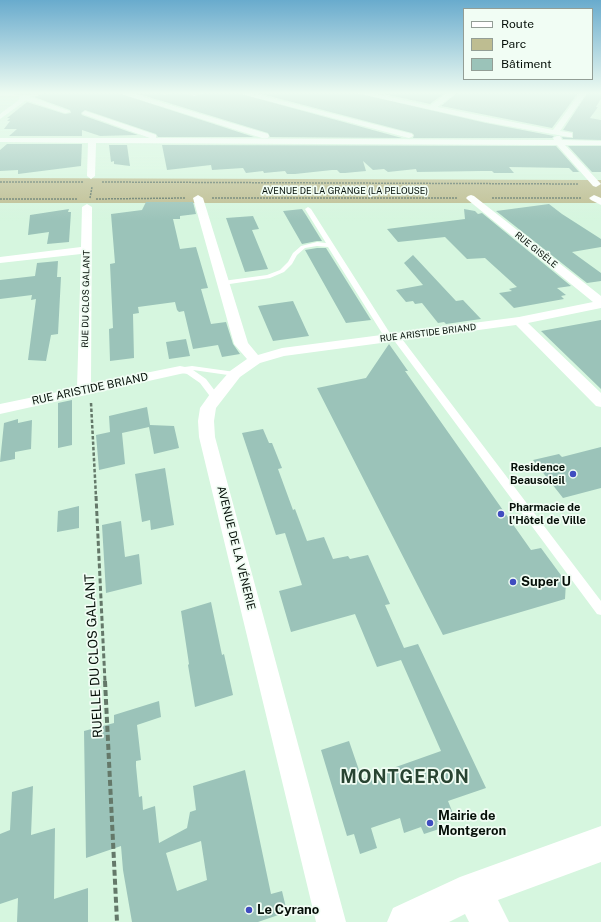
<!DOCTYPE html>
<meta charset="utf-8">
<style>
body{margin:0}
#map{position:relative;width:601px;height:922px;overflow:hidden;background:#d6f6df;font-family:"Public Sans",sans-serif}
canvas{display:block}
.legend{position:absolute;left:463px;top:8px;width:130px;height:72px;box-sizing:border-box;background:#f1fdf4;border:1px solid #939e96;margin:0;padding:5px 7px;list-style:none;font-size:12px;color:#050f08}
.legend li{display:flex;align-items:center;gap:8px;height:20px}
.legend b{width:20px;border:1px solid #939e96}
</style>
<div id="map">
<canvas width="601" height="922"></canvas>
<ul class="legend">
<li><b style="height:5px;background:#fff"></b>Route</li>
<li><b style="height:11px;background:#bebd91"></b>Parc</li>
<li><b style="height:11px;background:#9bc3b9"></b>Bâtiment</li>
</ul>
</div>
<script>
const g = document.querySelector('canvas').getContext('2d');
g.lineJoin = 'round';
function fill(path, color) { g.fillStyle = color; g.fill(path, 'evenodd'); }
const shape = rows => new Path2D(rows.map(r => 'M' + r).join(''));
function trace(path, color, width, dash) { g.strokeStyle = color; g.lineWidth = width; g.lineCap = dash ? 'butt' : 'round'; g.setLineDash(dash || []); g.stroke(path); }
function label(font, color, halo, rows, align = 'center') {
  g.font = font + ' "Public Sans",sans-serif'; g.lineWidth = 3.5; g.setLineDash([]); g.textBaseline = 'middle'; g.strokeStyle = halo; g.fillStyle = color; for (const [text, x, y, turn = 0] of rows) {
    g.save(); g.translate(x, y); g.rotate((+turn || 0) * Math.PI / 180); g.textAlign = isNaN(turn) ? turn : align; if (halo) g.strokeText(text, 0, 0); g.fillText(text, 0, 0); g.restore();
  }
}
const green = shape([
 [0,178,601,180,601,203,0,203]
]);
const building = shape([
 [48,92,115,92,254,137,158,137,156,134,85,110,81,113,82,115,138,135,100,136,82,130,82,136,9,136,17,129,4,129,10,121,7,121,10,118,7,118,27,102,65,114,71,113,70,110,34,97],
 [132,92,156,92,165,95,177,92,194,96,207,92,234,92,402,138,270,137,268,133],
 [253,92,352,92,486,123,554,136,552,138,413,138,414,135,412,133],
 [374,92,446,92,430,104],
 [458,92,579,92,552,128,441,106],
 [588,92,601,92,601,99,596,107,598,107,590,118,601,120,601,140,563,139,562,137,573,138,573,132,563,130],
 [7,144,82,144,81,166,18,174,18,170,0,171,0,150],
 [109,145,127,145,130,166,114,164,114,161,111,162],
 [162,145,556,146,579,172,573,172,569,168,509,167,514,173,494,173,492,171,481,171,417,172,416,169,388,172,384,169,373,170,363,161,366,171,345,173,340,173,337,170,332,170,295,174,287,174,285,171,264,173,263,171,246,173,243,168,212,170,211,165,167,170],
 [568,146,601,146,601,172,592,172],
 [146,202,193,202,196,214,180,216,180,219,173,219,180,249,196,247,208,288,201,289,211,324,226,322,233,344,240,354,222,357,218,345,193,349,184,311,179,312,177,310,175,302,138,307,139,313,133,314,134,358,110,361,109,329,113,328,110,264,115,263,111,214,142,210],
 [549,204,562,214,601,239,601,247,572,252,601,273,601,281,587,283,496,211],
 [69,209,68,212,71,212,69,242,47,244,49,232,28,235,30,215],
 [302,209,306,215,322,241,317,241,302,244,283,211],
 [464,209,475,211,478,214,482,213,571,286,557,288,566,295,561,296,564,299,514,308,499,293,512,291,509,289,517,287,485,258,467,259,445,237,398,242,387,229,465,219],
 [253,216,259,229,252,230,268,269,245,272,226,218],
 [317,248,326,248,371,320,346,323,305,250],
 [413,255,456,301,463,300,481,319,446,324,444,322,438,323,422,303,415,304,413,301,406,302,396,290,423,285,404,263],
 [58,261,57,277,61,277,58,334,51,335,46,361,28,360,36,299,31,300,32,295,0,299,0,280,35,276,37,263],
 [293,301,309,336,273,341,258,306],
 [601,320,601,389,541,331],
 [186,339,190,356,169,359,166,342],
 [389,344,408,371,405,371,531,550,541,548,566,582,565,599,443,635,317,388,366,378],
 [72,400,72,445,58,448,58,403],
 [147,407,150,425,174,426,179,448,154,454,149,427,122,433,125,464,99,470,96,435,110,432,109,416],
 [18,419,18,423,32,420,31,449,15,452,15,459,0,462,4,423],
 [263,429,269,443,272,443,282,468,278,469,293,510,295,509,307,541,324,537,333,559,348,556,350,559,368,555,390,604,385,605,404,648,418,644,486,788,448,801,454,816,437,822,439,829,424,834,421,827,404,833,400,818,371,828,377,848,360,854,354,834,347,836,321,750,349,741,362,779,441,751,401,660,377,667,355,614,291,632,279,591,302,585,285,533,276,535,242,433],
 [601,447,601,488,563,498,533,460,559,454,562,457],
 [165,468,174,525,151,530,150,520,142,522,135,474],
 [79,506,79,528,57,532,58,511],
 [121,521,125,557,139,554,142,584,106,593,102,525],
 [211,602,222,655,224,654,233,695,195,707,188,665,189,664,181,611],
 [159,701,161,717,137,725,141,760,136,761,136,766,139,797,142,796,143,810,155,806,159,843,187,828,190,812,196,810,193,786,245,770,271,894,282,891,287,912,258,922,132,922,123,870,121,846,86,858,84,731,114,723,114,715],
 [201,841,207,880,177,891,166,853],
 [33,786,31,835,55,828,54,899,88,888,88,922,17,922,18,898,0,904,0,834,10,830,12,792]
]);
const pathFar3 = shape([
 [0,182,83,182],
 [102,182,579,184],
 [90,198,92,187],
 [212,198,457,198],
 [492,198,581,198],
 [0,199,77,199],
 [96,199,185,198]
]);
const pathFar2 = shape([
 [91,403,96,497]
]);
const pathFar1 = shape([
 [96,496,105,682]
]);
const path = shape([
 [105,681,117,922]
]);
const lane = shape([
 [308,207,311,209,393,338,392,340,386,340,385,338,328,247,317,246,305,248,297,255,292,264,284,272,270,278,223,285,220,283,223,281,267,275,280,270,288,262,293,253,301,246,317,242,326,243,305,209,308,207],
 [393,335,399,335,601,601,601,615,597,614,393,339,393,335],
 [192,366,235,372,239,374,235,376,193,370,206,379,218,395,219,397,218,399,215,400,212,399,200,383,187,374,177,372,176,370,177,368,192,366]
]);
const street = shape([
 [0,92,14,92,16,94,13,96,0,96,0,92],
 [116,92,126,92,268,134,269,136,268,138,262,138,116,92],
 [235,92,246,92,412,134,413,136,409,138,235,92],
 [353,92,366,92,430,106,449,92,457,92,437,107,553,130,581,92,587,92,560,131,572,133,572,137,569,137,486,122,353,92],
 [25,95,69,111,70,112,65,113,26,100,0,119,0,114,19,100,19,97,25,95],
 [85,111,156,135,156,138,554,140,553,138,557,136,560,136,562,140,601,141,601,145,565,145,601,184,596,187,593,186,557,145,96,143,95,176,91,179,87,176,88,143,0,142,0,138,150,138,83,114,82,113,85,111],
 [198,195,203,198,248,343,258,355,282,348,519,317,593,302,468,200,466,198,468,196,471,195,474,196,601,296,601,308,528,323,601,393,601,407,596,406,516,325,284,356,260,363,240,377,216,408,214,421,215,437,346,922,316,922,199,437,198,421,200,408,210,394,230,371,247,359,234,344,193,198,198,195],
 [594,195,601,198,601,205,591,200,589,198,594,195],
 [87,204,92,207,91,384,180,366,185,367,187,370,185,373,180,374,0,414,0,404,77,388,81,254,0,263,0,257,81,247,82,207,87,204]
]);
const secondary = shape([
 [601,826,601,862,498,900,509,922,469,922,465,914,449,922,387,922,393,908,460,877,601,826]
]);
const markers = [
 [573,474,4,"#404cc0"],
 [501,514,4,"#404cc0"],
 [513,582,4,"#404cc0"],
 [430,823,4,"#404cc0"],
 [249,910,4,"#404cc0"]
];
const farStreetnames = [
 ["AVENUE DE LA GRANGE (LA PELOUSE)",345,191],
 ["RUE GISÈLE",536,250,39],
 ["RUE DU CLOS GALANT",86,299,-89],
 ["RUE ARISTIDE BRIAND",428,333,-7]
];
const streetNames = [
 ["RUE ARISTIDE BRIAND",90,389,-12],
 ["AVENUE DE LA VÉNERIE",236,548,76]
];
const poiNames = [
 ["Residence",565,468],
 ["Beausoleil",565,481],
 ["Pharmacie de",509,508,"left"],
 ["l'Hôtel de Ville",509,521,"left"]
];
const nearPoinames = [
 ["Super U",521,582],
 ["Mairie de",438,816],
 ["Montgeron",438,831],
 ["Le Cyrano",257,910]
];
const nearStreetnames = [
 ["RUELLE DU CLOS GALANT",94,656,-93]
];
const nearDistrictnames = [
 ["MONTGERON",405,777]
];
fill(green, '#bebd91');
fill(building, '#9bc3b9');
trace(pathFar3, '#647869', 1.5, [2, 1]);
trace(pathFar2, '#647869', 2.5, [3.5, 2]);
trace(pathFar1, '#647869', 3, [5, 2.5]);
trace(path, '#647869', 4, [6, 3]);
fill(lane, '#fff');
fill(street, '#fff');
fill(secondary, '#fff');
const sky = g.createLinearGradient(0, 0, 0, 221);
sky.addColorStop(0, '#69abcd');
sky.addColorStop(0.42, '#edfbf1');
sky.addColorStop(1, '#edfbf100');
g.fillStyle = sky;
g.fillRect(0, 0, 601, 221);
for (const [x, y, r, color] of markers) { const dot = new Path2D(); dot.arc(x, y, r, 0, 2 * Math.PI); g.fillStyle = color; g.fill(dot); trace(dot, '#f1fdf4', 1.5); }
label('9px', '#050f08', '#f1fdf4', farStreetnames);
label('11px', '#050f08', '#f1fdf4', streetNames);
label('bold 11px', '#050f08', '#f1fdf4', poiNames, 'right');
label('bold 13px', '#050f08', '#f1fdf4', nearPoinames, 'left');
label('13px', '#050f08', '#f1fdf4', nearStreetnames);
g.letterSpacing = '1px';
label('bold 18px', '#294432', '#f1fdf4', nearDistrictnames);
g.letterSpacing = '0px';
</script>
